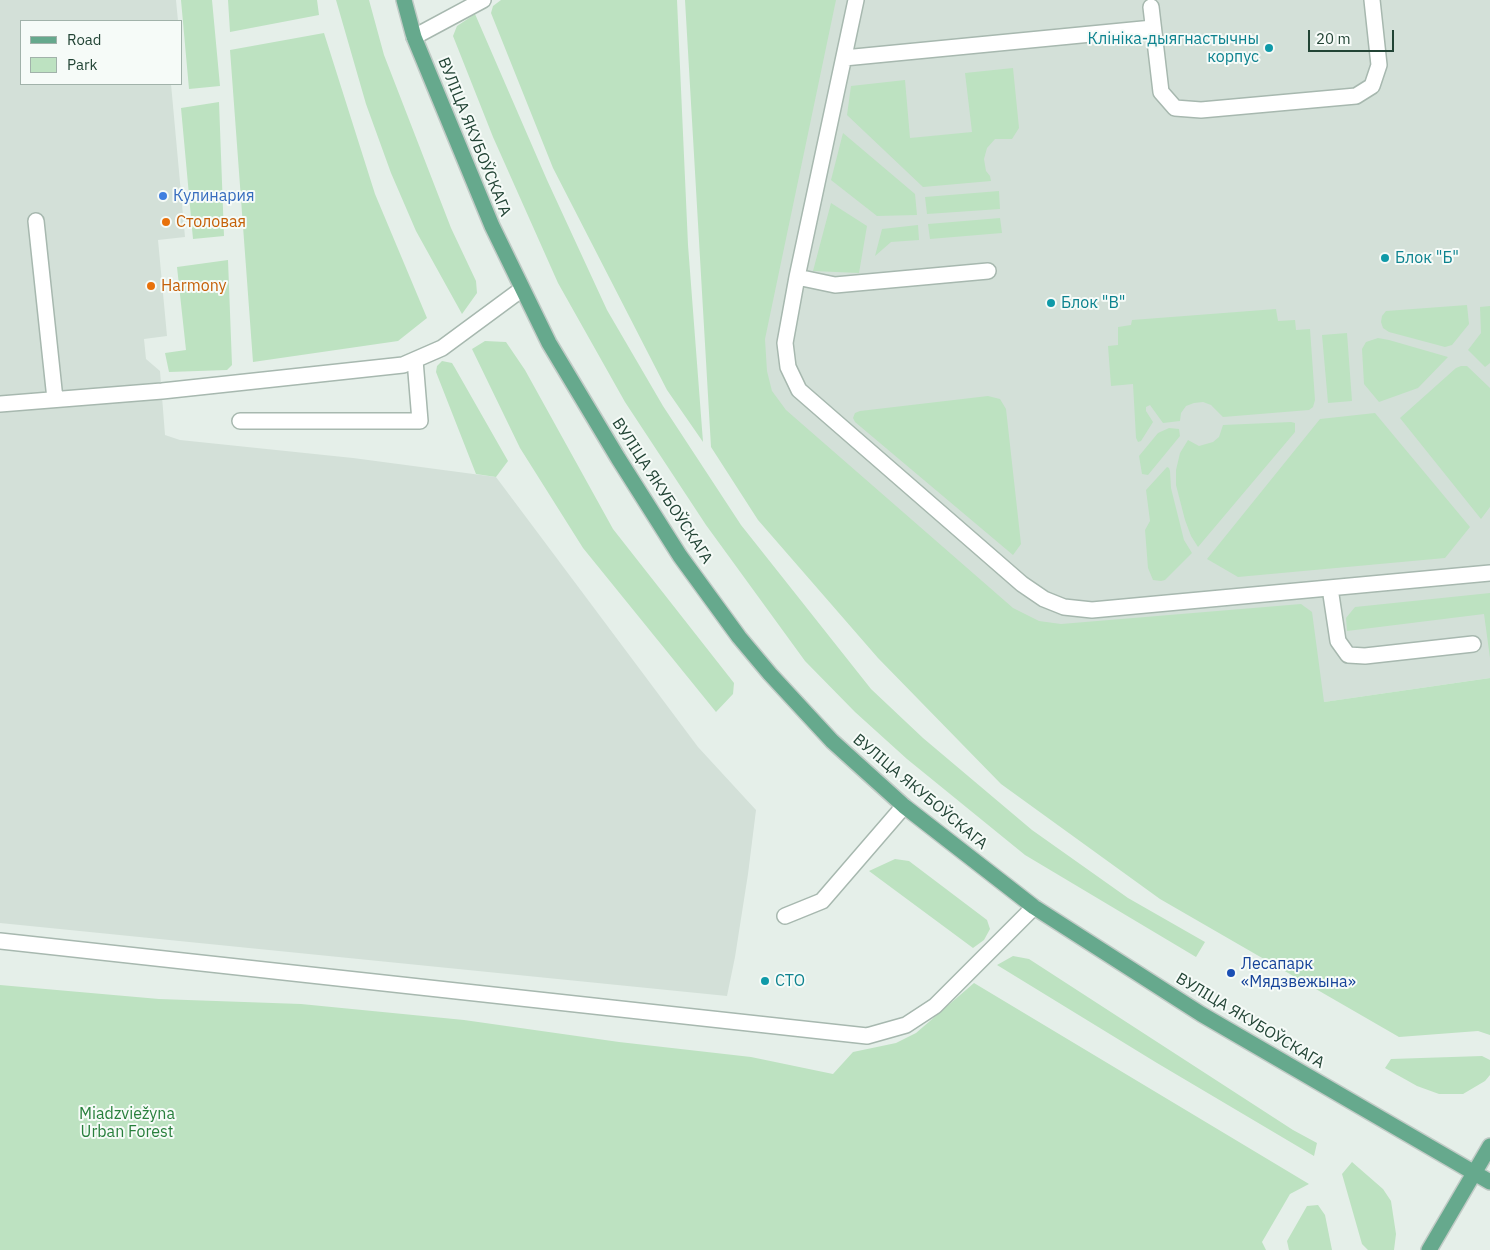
<!DOCTYPE html>
<meta charset="utf-8">
<style>
body{margin:0}
#map{position:relative;width:1490px;height:1250px;overflow:hidden;background:#e5efe9;font-family:"IBM Plex Sans",sans-serif}
canvas{display:block}
.legend{position:absolute;left:20px;top:20px;width:162px;height:65px;box-sizing:border-box;background:#f6fbf8;border:1px solid #a1b2aa;margin:0;padding:6px 9px;list-style:none;font-size:15px;color:#224435}
.legend li{display:flex;align-items:center;gap:10px;height:25px}
.legend b{width:25px;border:1px solid #a1b2aa}
.scale{position:absolute;left:1308px;top:30px;width:86px;height:22px;box-sizing:border-box;border:2px solid #224435;border-top:0;padding-left:6px;font-size:15px;line-height:18px;white-space:nowrap;color:#224435;-webkit-text-stroke:4px #f6fbf8;paint-order:stroke}
</style>
<div id="map">
<canvas width="1490" height="1250"></canvas>
<ul class="legend">
<li><b style="height:6px;background:#66a98d"></b>Road</li>
<li><b style="height:14px;background:#bde2c1"></b>Park</li>
</ul>
<div class="scale">20 m</div>
</div>
<script>
const g = document.querySelector('canvas').getContext('2d');
g.lineJoin = 'round';
function fill(path, color) { g.fillStyle = color; g.fill(path, 'evenodd'); }
const shape = rows => new Path2D(rows.map(r => 'M' + r).join(''));
function trace(path, color, width, dash) { g.strokeStyle = color; g.lineWidth = width; g.lineCap = dash ? 'butt' : 'round'; g.setLineDash(dash || []); g.stroke(path); }
function label(font, color, halo, rows, align = 'center') {
  g.font = font + ' "IBM Plex Sans",sans-serif'; g.lineWidth = 4; g.setLineDash([]); g.textBaseline = 'middle'; g.strokeStyle = halo; g.fillStyle = color; for (const [text, x, y, turn = 0] of rows) {
    g.save(); g.translate(x, y); g.rotate((+turn || 0) * Math.PI / 180); g.textAlign = isNaN(turn) ? turn : align; if (halo) g.strokeText(text, 0, 0); g.fillText(text, 0, 0); g.restore();
  }
}
const built = shape([
 [0,0,176,0,178,21,21,21,21,84,171,84,185,237,158,240,167,336,144,339,146,359,160,371,165,435,180,440,353,458,496,477,698,747,756,810,748,874,735,957,727,996,0,923],
 [695,0,1490,0,1490,678,1035,744,718,404]
]);
const green = shape([
 [181,0,212,0,220,86,189,89],
 [228,0,317,0,319,15,230,32],
 [336,0,369,0,384,55,451,228,476,281,477,293,462,314,416,231,391,173,366,104],
 [501,0,677,0,688,245,703,442,667,390,553,168,491,13,493,6],
 [685,0,836,0,765,339,767,371,772,391,786,410,1013,608,1039,621,1061,624,1301,604,1312,612,1324,702,1490,678,1490,1035,1478,1031,1399,1037,1160,899,1001,784,878,658,758,520,711,447],
 [475,14,547,180,607,310,663,406,741,525,871,689,923,738,1032,830,1128,898,1205,942,1196,957,1025,855,907,759,855,712,805,661,706,525,625,402,558,283,493,137,453,36,457,26],
 [324,33,375,194,427,318,398,341,253,362,230,50],
 [1013,68,1019,128,1012,139,995,139,987,148,984,159,986,171,990,176,991,181,923,187,847,115,851,86,905,80,910,138,972,132,965,73],
 [219,102,224,236,193,239,181,108],
 [843,133,915,194,917,215,877,216,831,180],
 [999,191,1000,209,927,214,925,197],
 [831,203,867,226,859,273,813,271],
 [1000,218,1002,233,930,239,928,224],
 [918,225,919,240,891,242,875,256,882,229],
 [228,260,232,365,227,370,169,372,165,353,186,350,177,267],
 [1467,305,1469,324,1452,345,1445,347,1389,332,1383,328,1381,322,1382,316,1386,311],
 [1490,306,1490,363,1485,367,1468,350,1481,333,1480,307],
 [1276,309,1278,321,1295,320,1296,330,1310,329,1315,400,1313,407,1309,410,1223,417,1211,405,1203,402,1194,403,1186,406,1181,413,1180,421,1163,423,1150,405,1146,407,1146,411,1153,422,1141,441,1138,442,1136,438,1133,384,1111,386,1108,346,1118,345,1118,327,1131,325,1132,320],
 [1347,333,1352,401,1328,403,1322,335],
 [1378,338,1389,340,1448,357,1418,388,1379,402,1364,384,1362,349,1366,342],
 [485,341,506,342,525,370,613,529,734,683,733,694,716,712,583,548,520,448,472,349],
 [442,361,452,363,455,368,508,461,496,477,476,474,436,372,437,366],
 [1461,366,1467,366,1490,388,1490,507,1481,519,1400,418,1456,368],
 [988,396,1000,399,1006,409,1021,544,1013,555,855,422,853,418,855,413,860,411],
 [1375,413,1470,527,1445,558,1238,577,1207,559,1320,419],
 [1291,422,1295,423,1295,432,1198,547,1191,536,1185,520,1176,485,1176,470,1180,453,1188,440,1199,446,1213,442,1219,437,1223,425],
 [1169,428,1179,429,1180,436,1148,475,1142,474,1139,456,1158,433],
 [1167,467,1169,468,1170,471,1171,488,1184,540,1192,553,1165,580,1161,581,1153,580,1148,568,1145,530,1150,521,1146,490],
 [1490,593,1490,658,1484,614,1347,631,1346,618,1355,607],
 [895,859,909,861,987,920,990,929,984,940,973,948,869,871],
 [1013,956,1029,959,1293,1130,1317,1143,1314,1156,1157,1063,997,965],
 [974,983,1309,1184,1290,1194,1262,1242,1266,1250,0,1250,0,985,159,999,301,1004,464,1020,619,1042,751,1057,833,1074,853,1052,896,1043,916,1033],
 [1482,1056,1490,1060,1490,1075,1485,1081,1463,1094,1439,1094,1417,1086,1385,1068,1391,1059],
 [1352,1162,1383,1189,1391,1201,1396,1234,1394,1250,1368,1250,1362,1244,1342,1174],
 [1318,1205,1325,1215,1332,1250,1289,1250,1287,1241,1307,1206]
]);
const minor = shape([
 [856,0,797,277,785,343,788,367,799,390,1022,584,1044,599,1064,607,1092,610,1490,573],
 [1151,7,1161,92,1175,108,1201,110,1356,96,1372,86,1379,65,1372,0],
 [414,37,483,0],
 [844,58,1153,28],
 [36,221,55,399],
 [797,277,835,285,988,271],
 [0,404,162,391,403,365,442,348,522,289],
 [240,421,420,421,415,360],
 [1330,588,1338,641,1348,655,1365,656,1473,644],
 [785,916,822,901,904,806],
 [0,941,867,1036,906,1025,935,1006,1034,907]
]);
const major = shape([
 [404,0,414,37,492,226,549,343,618,458,680,556,739,637,770,674,832,741,904,806,1034,907,1201,1014,1490,1182],
 [1429,1250,1490,1146]
]);
const markers = [
 [1269,48,5,"#0f9aa8"],
 [163,196,5,"#3f7fe0"],
 [166,222,5,"#e8710a"],
 [1385,258,5,"#0f9aa8"],
 [151,286,5,"#e8710a"],
 [1051,303,5,"#0f9aa8"],
 [1231,973,5,"#1a4fb4"],
 [765,981,5,"#0f9aa8"]
];
const cultureNames = [
 ["Клініка-дыягнастычны",1259,39,"right"],
 ["корпус",1259,57,"right"],
 ["Блок \"Б\"",1395,258],
 ["Блок \"В\"",1061,303],
 ["СТО",775,981]
];
const streetNames = [
 ["ВУЛІЦА ЯКУБОЎСКАГА",474,137,68],
 ["ВУЛІЦА ЯКУБОЎСКАГА",662,491,57],
 ["ВУЛІЦА ЯКУБОЎСКАГА",920,792,40],
 ["ВУЛІЦА ЯКУБОЎСКАГА",1250,1021,31]
];
const shopNames = [
 ["Кулинария",173,196]
];
const foodNames = [
 ["Cтоловая",176,222],
 ["Harmony",161,286]
];
const transitNames = [
 ["Лесапарк",1241,964],
 ["«Мядзвежына»",1241,982]
];
const parkNames = [
 ["Miadzviežyna",127,1114],
 ["Urban Forest",127,1132]
];
fill(built, '#d3e0d8');
fill(green, '#bde2c1');
trace(minor, '#a7b8af', 18);
trace(major, '#c1cbc6', 18);
trace(minor, '#fff', 15);
trace(major, '#66a98d', 15);
for (const [x, y, r, color] of markers) { const dot = new Path2D(); dot.arc(x, y, r, 0, 2 * Math.PI); g.fillStyle = color; g.fill(dot); trace(dot, '#f6fbf8', 2); }
label('16px', '#0d838f', '#f6fbf8', cultureNames, 'left');
label('16px', '#224435', '#f6fbf8', streetNames);
label('16px', '#366cbe', '#f6fbf8', shopNames, 'left');
label('16px', '#c56008', '#f6fbf8', foodNames, 'left');
label('16px', '#164399', '#f6fbf8', transitNames, 'left');
label('16px', '#287f3c', '#f6fbf8', parkNames);
</script>
